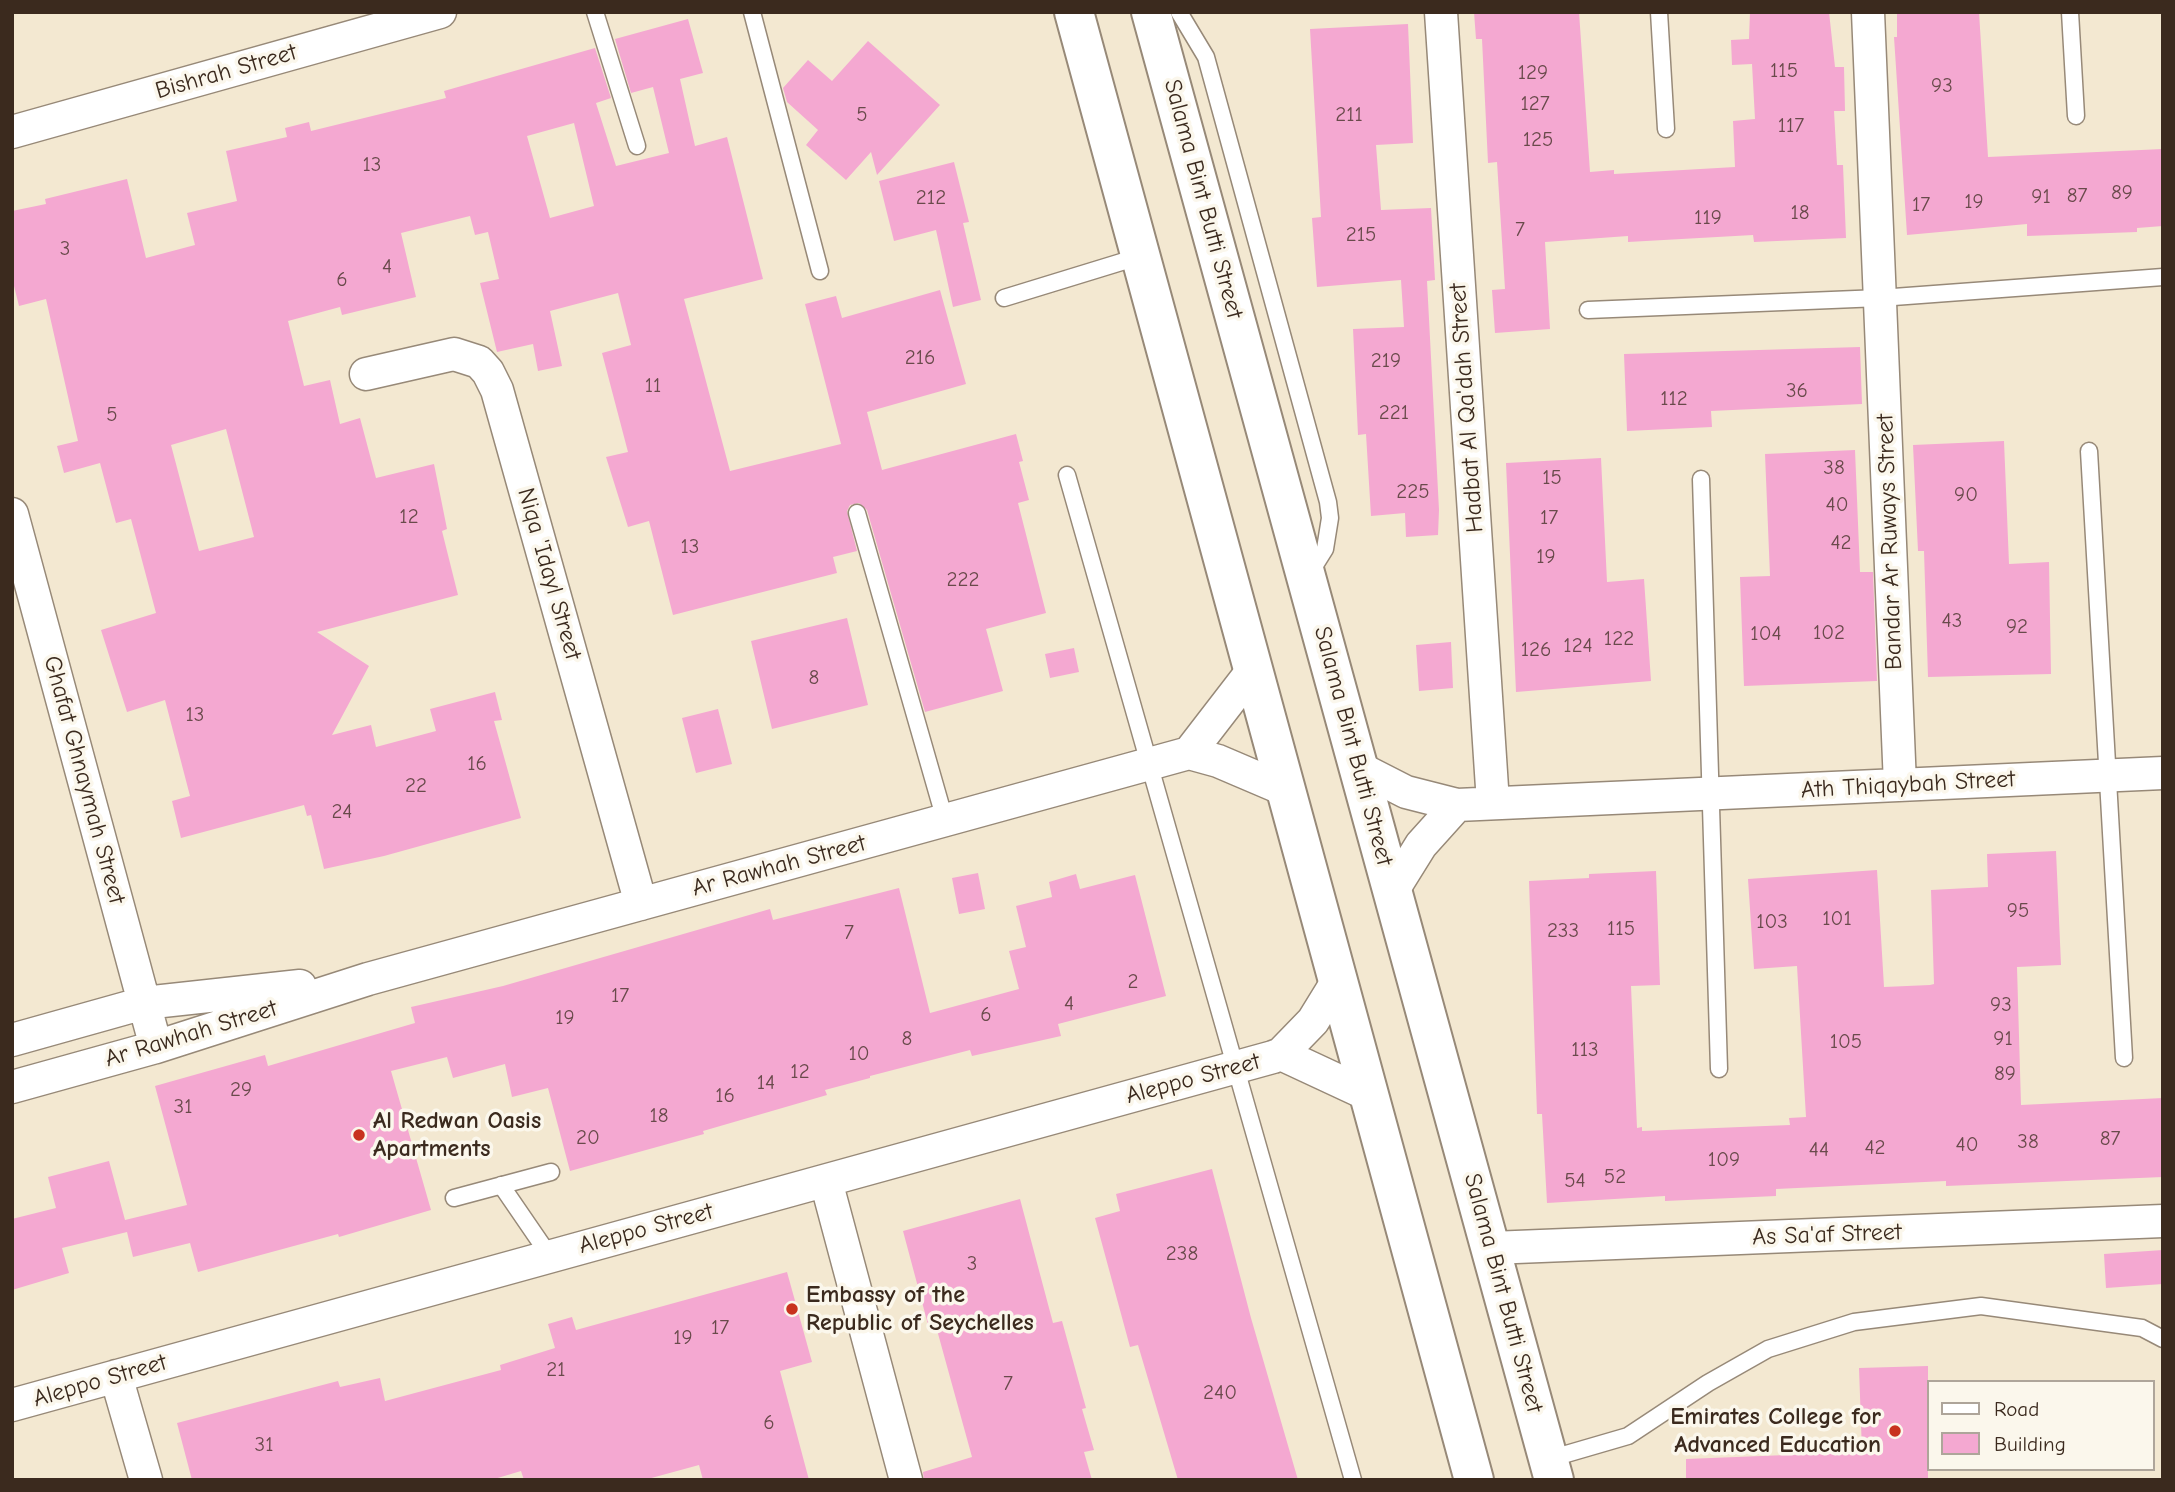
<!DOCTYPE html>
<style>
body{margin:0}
#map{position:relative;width:2175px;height:1492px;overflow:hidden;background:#f3e8d1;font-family:"Comic Neue",sans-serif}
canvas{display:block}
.frame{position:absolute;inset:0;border:14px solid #3b2a1e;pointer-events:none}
.legend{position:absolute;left:1927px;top:1380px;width:228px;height:91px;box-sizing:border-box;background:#fbf7ec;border:2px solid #aea59a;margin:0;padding:9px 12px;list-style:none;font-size:21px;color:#3b2a1e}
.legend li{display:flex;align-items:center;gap:14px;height:35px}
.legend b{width:35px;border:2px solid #aea59a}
</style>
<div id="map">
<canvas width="2175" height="1492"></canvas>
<div class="frame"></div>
<ul class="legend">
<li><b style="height:9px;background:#fff"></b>Road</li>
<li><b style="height:19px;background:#f4a8d1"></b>Building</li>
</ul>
</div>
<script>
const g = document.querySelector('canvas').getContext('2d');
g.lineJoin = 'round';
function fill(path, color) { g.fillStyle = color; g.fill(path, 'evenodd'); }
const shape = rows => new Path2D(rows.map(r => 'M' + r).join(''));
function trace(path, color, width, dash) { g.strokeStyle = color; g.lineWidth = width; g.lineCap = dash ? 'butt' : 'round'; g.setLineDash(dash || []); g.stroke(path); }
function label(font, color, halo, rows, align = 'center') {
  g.font = font + ' "Comic Neue",sans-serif'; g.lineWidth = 7; g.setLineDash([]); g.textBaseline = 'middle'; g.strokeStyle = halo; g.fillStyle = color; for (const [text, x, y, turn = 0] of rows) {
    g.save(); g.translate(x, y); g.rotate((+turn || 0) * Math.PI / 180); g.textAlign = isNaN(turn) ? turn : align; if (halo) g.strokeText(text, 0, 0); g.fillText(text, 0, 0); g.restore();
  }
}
const building = shape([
 [1474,12,1579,12,1590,172,1614,170,1614,174,1735,167,1733,121,1755,119,1752,64,1732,65,1731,40,1749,39,1750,12,1829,12,1835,67,1844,67,1845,111,1834,111,1837,165,1843,165,1846,238,1754,242,1753,235,1628,242,1628,236,1545,242,1550,329,1495,333,1492,290,1505,289,1497,162,1488,163,1482,39,1476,39],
 [1897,12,1979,12,1988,157,2163,149,2163,226,2137,228,2137,232,2027,236,2027,224,1907,235,1894,37,1897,37],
 [688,19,703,73,680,79,695,146,727,137,763,279,684,299,730,471,841,444,805,304,836,296,842,318,940,290,966,384,867,412,882,470,1016,434,1023,461,1019,462,1029,500,1018,503,1046,613,986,629,1003,691,925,712,867,510,859,503,850,505,847,511,857,551,833,557,837,573,673,615,649,521,628,527,606,457,628,452,602,353,631,345,618,293,550,311,562,366,538,371,533,344,497,352,480,283,499,279,488,232,475,235,470,216,401,233,416,297,342,315,340,307,288,321,304,386,330,380,340,424,360,418,376,478,434,464,447,529,442,531,458,595,317,632,369,666,332,735,371,725,376,747,436,731,430,709,495,692,502,720,494,721,521,818,384,856,324,869,311,815,307,816,304,805,181,838,172,801,190,796,165,700,127,712,101,630,156,613,131,519,116,523,100,463,64,473,57,446,78,441,46,299,19,306,12,278,12,211,46,204,45,199,127,179,146,258,195,245,187,213,237,201,226,151,287,137,285,128,309,122,311,131,446,98,444,91,595,48,611,98,596,103,616,166,669,153,653,87,631,93,615,39],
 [574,123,594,206,550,218,527,136],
 [226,429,254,537,199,551,171,445],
 [1408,24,1413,143,1376,145,1381,210,1431,208,1435,280,1427,281,1439,510,1438,535,1406,537,1405,513,1371,516,1366,434,1358,435,1353,329,1404,327,1401,280,1317,287,1312,218,1321,217,1310,29],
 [868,41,940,105,877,175,871,152,846,180,806,145,818,130,787,102,783,88,808,60,832,81],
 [954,162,969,222,963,223,981,300,953,307,936,230,894,241,879,181],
 [1860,347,1862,404,1711,411,1712,427,1627,431,1624,354],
 [2004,441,2009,564,2049,562,2051,674,1928,677,1924,551,1918,551,1913,445],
 [1855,450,1860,572,1873,572,1877,681,1744,686,1740,577,1770,576,1765,454],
 [1601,458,1607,582,1644,579,1651,681,1516,692,1506,463],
 [847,618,868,705,772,729,751,641],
 [1451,642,1453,688,1419,691,1416,645],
 [1074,648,1079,672,1050,678,1045,654],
 [718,709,732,764,696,773,682,718],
 [2056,851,2061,965,2017,967,2021,1105,2163,1098,2163,1177,1946,1186,1946,1181,1776,1189,1776,1196,1665,1201,1665,1196,1547,1203,1542,1114,1537,1114,1529,881,1589,878,1589,874,1656,871,1660,985,1631,986,1637,1128,1642,1127,1642,1131,1790,1125,1789,1118,1806,1117,1797,966,1754,969,1748,879,1877,870,1884,987,1930,985,1934,984,1931,890,1988,887,1987,854],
 [978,873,985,909,959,914,952,878],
 [1076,874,1080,889,1135,875,1166,996,1058,1024,1061,1036,972,1056,970,1050,870,1076,870,1078,825,1090,827,1095,703,1131,704,1134,570,1171,548,1088,512,1097,505,1064,453,1078,447,1057,391,1071,431,1210,339,1237,338,1234,198,1272,190,1243,133,1257,127,1232,62,1248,69,1273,12,1290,12,1219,56,1208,48,1177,109,1161,125,1220,187,1205,155,1086,265,1055,268,1066,415,1023,411,1007,503,986,770,909,773,920,899,888,930,1013,1019,989,1009,951,1026,947,1016,906,1052,897,1049,882],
 [1212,1169,1251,1318,1298,1480,1178,1480,1138,1345,1130,1347,1095,1218,1120,1211,1116,1194],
 [1020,1199,1053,1323,1062,1321,1086,1408,1082,1409,1094,1450,1084,1452,1092,1480,924,1480,923,1472,972,1457,937,1330,930,1332,903,1231],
 [2163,1250,2163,1284,2106,1288,2104,1254],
 [787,1272,812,1362,780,1371,809,1480,703,1480,699,1465,644,1480,524,1480,521,1471,491,1480,192,1480,177,1423,338,1381,340,1387,380,1378,385,1401,501,1370,500,1365,555,1348,548,1324,572,1317,576,1330],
 [1928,1366,1928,1480,1686,1480,1686,1459,1862,1452,1859,1368]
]);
const lane = shape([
 [595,12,637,146],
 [752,12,820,271],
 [1179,12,1206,57,1328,502,1330,518,1325,549,1310,573],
 [1659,12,1666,129],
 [2070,12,2076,116],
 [1004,298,1141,256],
 [1588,310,1880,298,2163,277],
 [2089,451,2124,1058],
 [1067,475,1353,1480],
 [1701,479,1719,1069],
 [857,513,945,820],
 [501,1185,549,1255],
 [454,1198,551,1172],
 [1549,1459,1628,1436,1708,1383,1768,1349,1854,1322,1981,1306,2142,1328,2163,1339]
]);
const street = shape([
 [1441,12,1493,803],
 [1868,12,1900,785],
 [12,132,440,12],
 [366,374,454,354,479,362,488,372,497,390,641,904],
 [12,514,156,1047],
 [1189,753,1253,670],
 [1359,768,1406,792,1457,805,2163,773],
 [1393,890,1421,845,1457,805],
 [12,1040,144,1003,300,986],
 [1281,1054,1369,1095],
 [12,1087,156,1047,368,979,1189,753,1218,761,1286,790],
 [826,1181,906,1480],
 [1491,1248,2163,1221],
 [116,1376,146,1480],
 [12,1405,1273,1057,1281,1054,1313,1021,1337,982]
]);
const secondary = shape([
 [1074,12,1474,1480],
 [1151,12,1554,1480]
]);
const markers = [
 [359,1135,7,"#c8321e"],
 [792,1309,7,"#c8321e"],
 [1895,1431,7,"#c8321e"]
];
const numberNames = [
 ["115",1784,71],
 ["129",1533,73],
 ["93",1942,86],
 ["127",1535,104],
 ["5",862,115],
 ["211",1349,115],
 ["117",1791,126],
 ["125",1538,140],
 ["13",372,165],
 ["89",2122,193],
 ["87",2077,196],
 ["91",2041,197],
 ["212",931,198],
 ["19",1974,202],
 ["17",1921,205],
 ["18",1800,213],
 ["119",1708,218],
 ["7",1520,230],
 ["215",1361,235],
 ["3",65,249],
 ["4",387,267],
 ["6",342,280],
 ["216",920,358],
 ["219",1386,361],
 ["11",653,386],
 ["36",1797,391],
 ["112",1674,399],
 ["221",1394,413],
 ["5",112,415],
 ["38",1834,468],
 ["15",1552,478],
 ["225",1413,492],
 ["90",1966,495],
 ["40",1837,505],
 ["12",409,517],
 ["17",1549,518],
 ["42",1841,543],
 ["13",690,547],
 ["19",1546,557],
 ["222",963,580],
 ["43",1952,621],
 ["92",2017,627],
 ["102",1829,633],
 ["104",1766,634],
 ["122",1619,639],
 ["124",1578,646],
 ["126",1536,650],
 ["8",814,678],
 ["13",195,715],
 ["16",477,764],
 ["22",416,786],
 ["24",342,812],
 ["95",2018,911],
 ["101",1837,919],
 ["103",1772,922],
 ["115",1621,929],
 ["233",1563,931],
 ["7",849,933],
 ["2",1133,982],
 ["17",620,996],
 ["4",1069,1004],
 ["93",2001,1005],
 ["6",986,1015],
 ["19",565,1018],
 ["8",907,1039],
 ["91",2003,1039],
 ["105",1846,1042],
 ["113",1585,1050],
 ["10",859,1054],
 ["12",800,1072],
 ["89",2005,1074],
 ["14",766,1083],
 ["29",241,1090],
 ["16",725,1096],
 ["31",183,1107],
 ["18",659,1116],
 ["20",588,1138],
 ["87",2110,1139],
 ["38",2028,1142],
 ["40",1967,1145],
 ["42",1875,1148],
 ["44",1819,1150],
 ["109",1724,1160],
 ["52",1615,1177],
 ["54",1575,1181],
 ["238",1182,1254],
 ["3",972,1264],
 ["17",720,1328],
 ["19",683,1338],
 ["21",556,1370],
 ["7",1008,1384],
 ["240",1220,1393],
 ["6",769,1423],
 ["31",264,1445]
];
const streetNames = [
 ["Bishrah Street",226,72,-16],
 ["Salama Bint Butti Street",1203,199,75],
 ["Hadbat Al Qa'dah Street",1467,408,-94],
 ["Bandar Ar Ruways Street",1890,542,-92],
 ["Niqa 'Idayl Street",549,574,74],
 ["Salama Bint Butti Street",1353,746,75],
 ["Ghafat Ghnaymah Street",84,780,75],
 ["Ath Thiqaybah Street",1908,785,-3],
 ["Ar Rawhah Street",779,866,-15],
 ["Ar Rawhah Street",191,1034,-17],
 ["Aleppo Street",1193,1079,-15],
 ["Aleppo Street",646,1229,-15],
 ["As Sa'af Street",1827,1235,-2],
 ["Salama Bint Butti Street",1503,1293,75],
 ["Aleppo Street",100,1381,-16]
];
const poiNames = [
 ["Al Redwan Oasis",373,1121],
 ["Apartments",373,1149],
 ["Embassy of the",806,1295],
 ["Republic of Seychelles",806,1323],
 ["Emirates College for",1881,1417,"right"],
 ["Advanced Education",1881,1445,"right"]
];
fill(building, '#f4a8d1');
trace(lane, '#978978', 19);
trace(street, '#978978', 35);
trace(secondary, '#978978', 42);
trace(lane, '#fff', 16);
trace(street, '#fff', 32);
trace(secondary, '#fff', 38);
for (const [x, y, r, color] of markers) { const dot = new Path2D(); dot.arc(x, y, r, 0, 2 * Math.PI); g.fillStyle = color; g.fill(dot); trace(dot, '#fbf7ec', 2.5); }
label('21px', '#694a4b', null, numberNames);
label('24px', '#3b2a1e', '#fbf7ec', streetNames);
label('bold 24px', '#3b2a1e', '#fbf7ec', poiNames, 'left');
</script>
